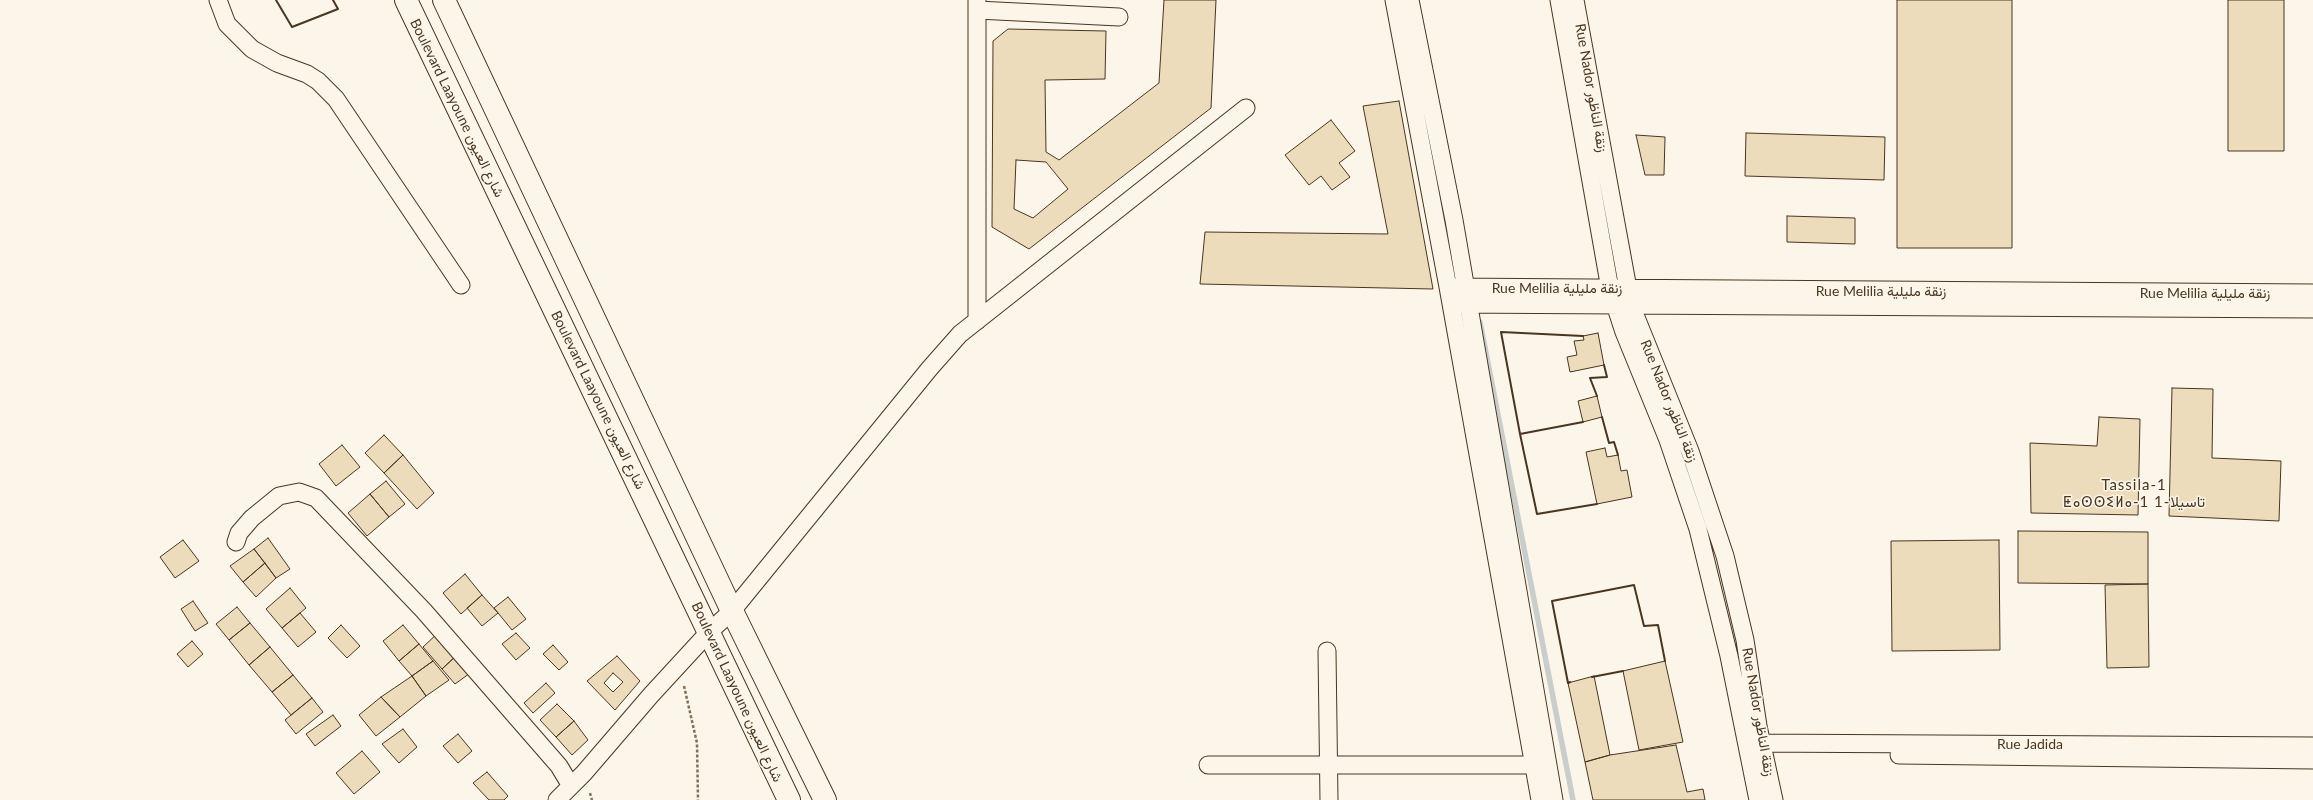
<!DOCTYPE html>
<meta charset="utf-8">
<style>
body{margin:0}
canvas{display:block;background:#fbf6e9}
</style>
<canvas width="2313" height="800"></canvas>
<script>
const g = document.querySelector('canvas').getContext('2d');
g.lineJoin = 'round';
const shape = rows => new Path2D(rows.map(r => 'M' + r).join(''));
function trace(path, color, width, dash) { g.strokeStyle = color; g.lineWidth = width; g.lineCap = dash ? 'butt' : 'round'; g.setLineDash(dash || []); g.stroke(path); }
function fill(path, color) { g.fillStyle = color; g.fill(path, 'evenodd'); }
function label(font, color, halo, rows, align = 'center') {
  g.font = font + ' Lato,Vazirmatn,"Noto Sans Tifinagh",sans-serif'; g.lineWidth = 3; g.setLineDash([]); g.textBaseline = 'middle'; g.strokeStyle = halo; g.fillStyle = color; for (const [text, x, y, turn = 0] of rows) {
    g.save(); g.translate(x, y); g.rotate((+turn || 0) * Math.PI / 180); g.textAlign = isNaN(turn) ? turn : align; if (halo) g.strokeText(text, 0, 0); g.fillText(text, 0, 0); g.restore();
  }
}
const stream = shape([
 [1480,322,1573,800]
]);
const building = shape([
 [1164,0,1216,0,1211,108,1029,249,992,227,993,41,1008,29,1106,31,1105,79,1045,80,1046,152,1059,160,1159,83,1164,0],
 [1016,160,1046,162,1068,189,1033,218,1014,209,1016,160],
 [1897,0,2012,0,2012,248,1897,248,1897,0],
 [2228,0,2284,0,2284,151,2228,151,2228,0],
 [1399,101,1433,289,1200,284,1205,232,1388,234,1363,106,1399,101],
 [1331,120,1355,151,1339,163,1350,177,1332,190,1321,176,1309,185,1285,155,1331,120],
 [1746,133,1885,137,1884,180,1745,176,1746,133],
 [1636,135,1665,137,1664,175,1645,175,1636,135],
 [1787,216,1855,218,1855,244,1787,242,1787,216],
 [1598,333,1604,365,1570,372,1567,357,1577,355,1574,341,1584,340,1583,336,1598,333],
 [2172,388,2213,389,2212,458,2281,461,2279,521,2169,516,2172,388],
 [1597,396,1602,417,1583,422,1578,401,1597,396],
 [2099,417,2140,419,2138,515,2031,513,2030,443,2097,446,2099,417],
 [384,435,403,455,384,473,365,453,384,435],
 [342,445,360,467,336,486,319,464,342,445],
 [1605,448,1607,457,1618,455,1621,471,1627,470,1632,497,1597,504,1586,452,1605,448],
 [403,455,434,493,417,509,384,473,403,455],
 [386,481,405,504,389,517,370,494,386,481],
 [370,494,389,517,367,536,348,513,370,494],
 [2018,531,2148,532,2148,584,2018,583,2018,531],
 [268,538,290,569,276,578,254,549,268,538],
 [183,540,199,561,175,578,160,557,183,540],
 [1999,540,2000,650,1892,651,1891,541,1999,540],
 [254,549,265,563,243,582,230,566,254,549],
 [265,563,276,578,256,597,243,582,265,563],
 [465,574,482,595,461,614,443,593,465,574],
 [2148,584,2149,667,2107,668,2105,585,2148,584],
 [290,588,306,608,282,628,266,609,290,588],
 [482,595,498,613,482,626,467,608,482,595],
 [508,597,526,619,512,630,494,608,508,597],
 [193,601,208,623,195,631,181,609,193,601],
 [237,607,250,623,229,640,216,624,237,607],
 [300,613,316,632,298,647,282,628,300,613],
 [250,623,270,647,249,665,229,640,250,623],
 [341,625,360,646,347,658,328,638,341,625],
 [403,625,419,644,399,661,383,641,403,625],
 [439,632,459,653,442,669,423,647,439,632],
 [516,633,530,648,516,660,502,644,516,633],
 [192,641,203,654,188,667,177,654,192,641],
 [419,644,433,661,412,676,399,661,419,644],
 [553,645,568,662,559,670,543,654,553,645],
 [270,647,293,675,272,692,249,665,270,647],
 [459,653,473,671,455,684,442,669,459,653],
 [617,656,640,681,615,710,587,681,617,656],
 [613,673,623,682,613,692,604,683,613,673],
 [433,661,449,680,426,696,412,676,433,661],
 [1665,661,1683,742,1639,750,1623,671,1665,661],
 [293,675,312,698,291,715,272,692,293,675],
 [412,676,426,696,400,717,381,697,412,676],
 [1594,676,1610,755,1585,762,1568,683,1594,676],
 [546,683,555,693,533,713,524,703,546,683],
 [381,697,400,717,376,736,359,715,381,697],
 [312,698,323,712,296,734,285,720,312,698],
 [557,704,574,721,556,737,540,720,557,704],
 [333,715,341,726,315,746,306,734,333,715],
 [574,721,588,740,572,755,556,737,574,721],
 [403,729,417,747,399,763,382,744,403,729],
 [458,734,472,751,458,763,443,746,458,734],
 [1676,745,1687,792,1703,789,1705,800,1593,800,1585,762,1610,755,1676,745],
 [362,751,380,772,354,794,336,773,362,751],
 [487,772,508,796,504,800,489,800,473,783,487,772]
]);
const path = shape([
 [684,686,697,743,698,800],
 [590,793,592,800]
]);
const street = shape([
 [218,0,227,24,252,49,277,63,307,74,318,81,336,99,461,285],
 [977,0,977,321],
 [1394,0,1448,287,1540,800],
 [1410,0,1454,220,1554,800],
 [1559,0,1610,289,1624,332,1668,440,1698,529,1729,656,1758,800],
 [1575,0,1631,305,1690,451,1725,556,1745,640,1758,726,1774,800],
 [977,10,1119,17],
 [1448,287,2313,293],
 [1451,304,2313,309],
 [236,542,239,533,252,518,279,496,299,492,316,498,424,611,559,766,571,786],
 [1327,651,1329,800],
 [1751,743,2313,746],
 [1899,755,2313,760],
 [1208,765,1544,765],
 [557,800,584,773,651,695,709,632,732,611,930,368,960,334,1246,108]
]);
const secondary = shape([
 [406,0,789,800],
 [444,0,732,611,825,800]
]);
const wall = shape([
 [276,0,292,27,338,9,333,0],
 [1597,396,1590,378,1607,377,1604,365],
 [1602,417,1609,443,1614,442,1618,455],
 [1583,422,1520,434,1537,514,1597,504],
 [1520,434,1501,332,1583,336],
 [1592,677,1623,671],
 [1570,682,1568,683,1552,601,1634,585,1644,626,1658,625,1665,661]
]);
const streetNames = [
 ["Rue Nador زنقة الناظور",1591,88,80],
 ["Boulevard Laayoune شارع العيون",457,108,64],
 ["Rue Melilia زنقة مليلية",1557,288],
 ["Rue Melilia زنقة مليلية",1881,291],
 ["Rue Melilia زنقة مليلية",2205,293],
 ["Boulevard Laayoune شارع العيون",598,400,64],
 ["Rue Nador زنقة الناظور",1669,401,68],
 ["Boulevard Laayoune شارع العيون",737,692,65],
 ["Rue Nador زنقة الناظور",1758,712,80],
 ["Rue Jadida",2030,744]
];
const neighbourhoodNames = [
 ["Tassila-1",2134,485],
 ["ⵟⴰⵙⵙⵉⵍⴰ-1 1-تاسيلا",2134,502]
];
trace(stream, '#c9cecd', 5.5);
fill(building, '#ecdcbc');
trace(building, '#4a3520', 1);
trace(street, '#4a3520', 19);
trace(secondary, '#4a3520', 24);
trace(path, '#7f6f5c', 2.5, [3, 2]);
trace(street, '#fbf6e9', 17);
trace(secondary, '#fbf6e9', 22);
trace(wall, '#4a3520', 2);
label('14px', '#4a3520', '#fbf6e9', streetNames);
g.letterSpacing = '1px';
label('15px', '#4a3520', '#fbf6e9', neighbourhoodNames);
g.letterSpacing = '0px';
</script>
